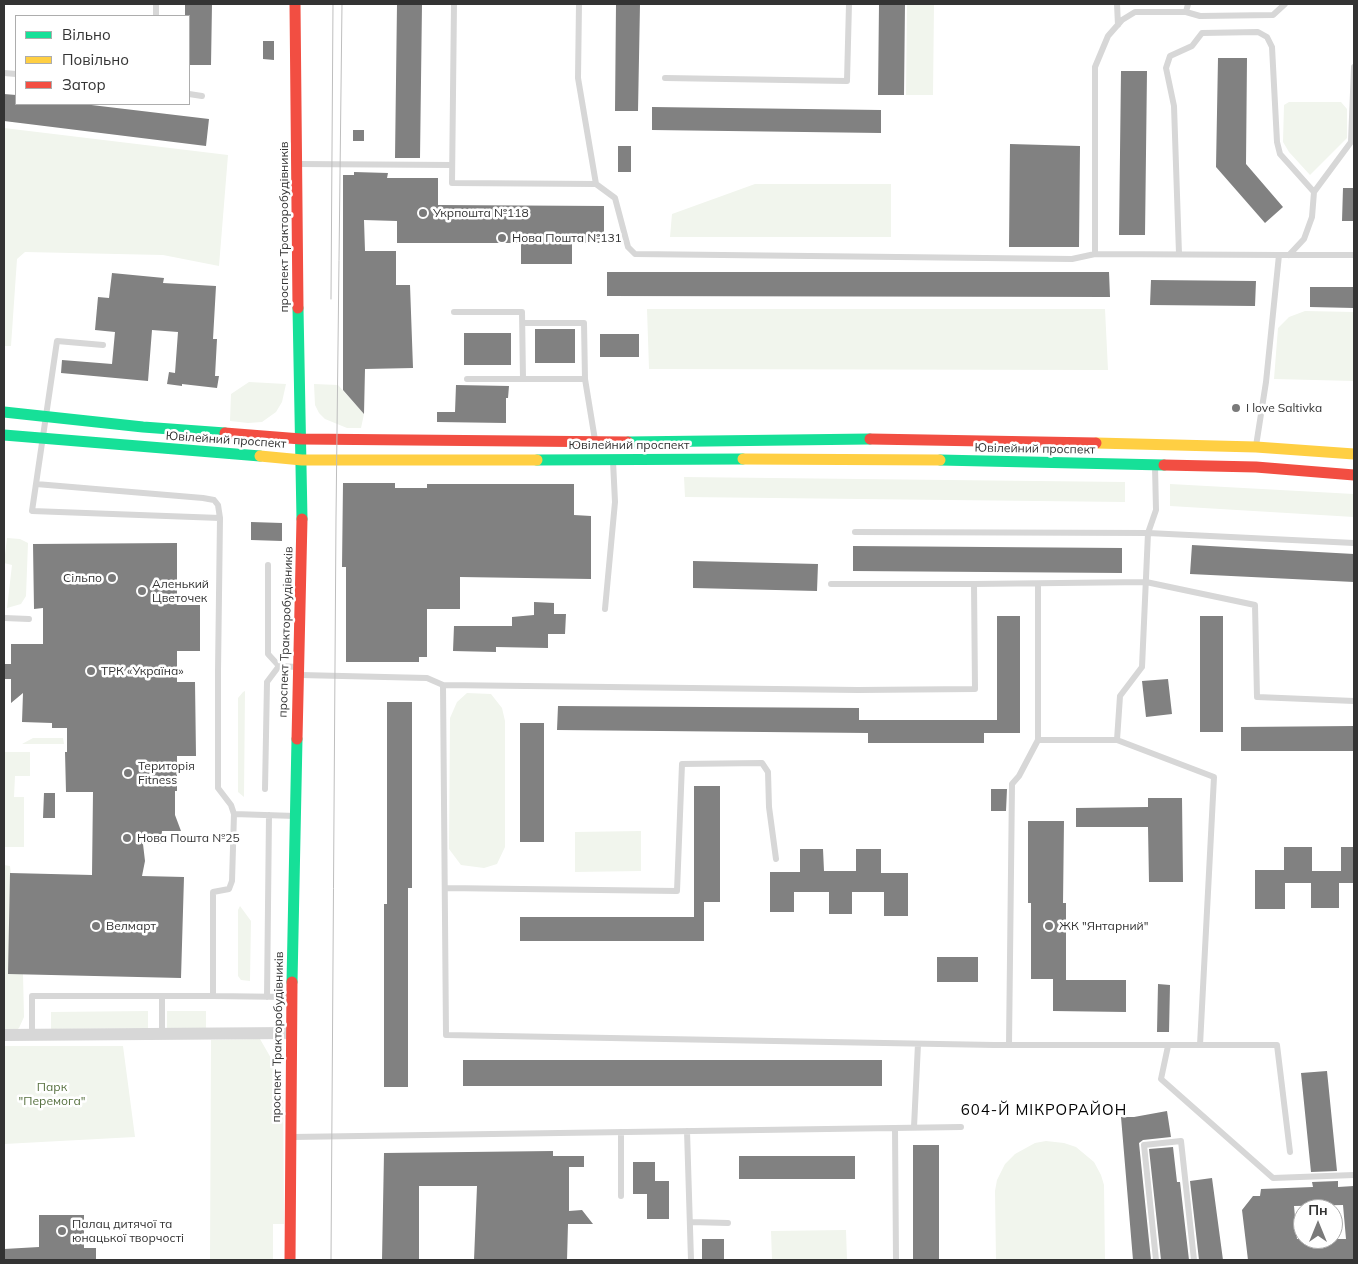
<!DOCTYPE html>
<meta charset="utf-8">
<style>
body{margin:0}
#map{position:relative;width:1358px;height:1264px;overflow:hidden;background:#fff;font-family:Mulish,sans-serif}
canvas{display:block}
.frame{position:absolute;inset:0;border:5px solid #333;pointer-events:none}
.legend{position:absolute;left:15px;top:15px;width:175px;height:90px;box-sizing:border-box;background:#fff;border:1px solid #adadad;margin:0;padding:6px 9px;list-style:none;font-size:15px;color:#333}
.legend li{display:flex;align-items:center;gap:10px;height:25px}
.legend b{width:25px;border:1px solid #adadad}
.north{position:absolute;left:1293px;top:1199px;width:50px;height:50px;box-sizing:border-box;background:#fff;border:1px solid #adadad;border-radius:50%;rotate:0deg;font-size:14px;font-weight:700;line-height:20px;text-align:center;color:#333}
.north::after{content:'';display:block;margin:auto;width:18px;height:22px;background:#7a7a7a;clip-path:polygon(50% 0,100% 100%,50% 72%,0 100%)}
</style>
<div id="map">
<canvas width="1358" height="1264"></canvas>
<div class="frame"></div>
<ul class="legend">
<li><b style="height:6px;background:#16e098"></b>Вільно</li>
<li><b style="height:6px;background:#ffcf43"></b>Повільно</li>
<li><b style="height:6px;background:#f24e42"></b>Затор</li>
</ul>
<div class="north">Пн</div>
</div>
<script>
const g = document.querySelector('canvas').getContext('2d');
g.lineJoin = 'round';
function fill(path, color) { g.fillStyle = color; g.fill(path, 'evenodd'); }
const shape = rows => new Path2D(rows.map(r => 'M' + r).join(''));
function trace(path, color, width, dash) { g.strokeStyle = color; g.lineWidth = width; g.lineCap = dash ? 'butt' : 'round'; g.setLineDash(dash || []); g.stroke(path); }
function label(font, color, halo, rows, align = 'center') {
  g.font = font + ' Mulish,sans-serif'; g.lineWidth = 5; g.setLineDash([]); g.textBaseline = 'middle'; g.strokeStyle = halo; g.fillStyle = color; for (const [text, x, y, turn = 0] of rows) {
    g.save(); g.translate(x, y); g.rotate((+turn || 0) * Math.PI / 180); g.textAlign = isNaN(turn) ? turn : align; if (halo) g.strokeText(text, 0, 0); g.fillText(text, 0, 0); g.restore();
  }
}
const green = shape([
 [907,4,934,4,933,95,906,95],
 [1289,102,1341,102,1347,109,1347,138,1310,175,1289,152,1283,142,1284,105],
 [4,128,228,155,219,266,163,255,25,252,17,259,11,346,4,346],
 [755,184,891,184,891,237,670,237,672,214],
 [647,309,1105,309,1108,370,649,369],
 [1305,311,1354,312,1354,381,1274,379,1278,328,1289,317],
 [249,382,286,384,282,402,276,412,262,422,248,423,230,421,231,394],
 [314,384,338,385,364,414,361,428,347,428,325,419,319,413,315,405],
 [684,477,1125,482,1125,502,685,497],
 [1170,484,1354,494,1354,517,1170,506],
 [7,538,20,539,28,543,26,596,21,604,7,608,12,565,4,563],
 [245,691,244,797,238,792,238,698,243,692],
 [467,693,491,694,502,708,505,721,505,847,497,864,484,868,461,865,449,849,450,718,457,702],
 [33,738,63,738,64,744,22,744],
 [4,752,30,752,30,776,15,776,14,797,24,797,24,847,4,847],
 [641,831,641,871,575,872,575,832],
 [4,865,10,866,23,974,24,1017,19,1028,14,1032,4,1032],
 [240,906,251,921,250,981,241,980,238,976,238,910],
 [148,1011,148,1028,51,1029,51,1012],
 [167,1011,206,1011,206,1029,167,1029],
 [260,1039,283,1079,284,1224,273,1224,273,1260,210,1260,211,1040],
 [4,1046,123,1046,135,1137,4,1144],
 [1046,1141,1064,1143,1076,1147,1094,1162,1101,1175,1104,1185,1105,1260,996,1260,995,1191,997,1180,1005,1164,1015,1154,1035,1143],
 [846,1230,847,1260,772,1260,771,1231]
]);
const building = shape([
 [185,4,212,4,211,65,189,65,189,16,185,16],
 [397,4,422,4,420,158,395,158],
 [616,4,640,4,638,111,615,111],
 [879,4,905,4,904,95,878,95],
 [263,41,274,41,274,60,263,59],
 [1218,58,1247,58,1246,164,1283,207,1265,223,1216,167],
 [1121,71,1147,71,1145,235,1119,235],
 [4,94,16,95,16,104,83,104,209,119,206,146,4,121],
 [652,107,881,110,881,133,652,130],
 [353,130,364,130,364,141,353,141],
 [1010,144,1080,146,1079,247,1009,247],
 [618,146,631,146,631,172,618,172],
 [354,172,388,173,387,178,438,178,438,205,604,206,604,243,572,243,572,264,521,264,521,243,397,243,397,221,364,220,365,251,396,251,396,285,410,285,413,368,365,369,364,414,343,390,343,175,354,175],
 [1343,188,1354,188,1354,221,1342,221],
 [607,272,1109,272,1110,297,607,296],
 [112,273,164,278,163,283,216,286,213,339,217,339,215,376,219,376,217,388,182,384,182,386,167,384,169,372,175,373,178,332,152,330,148,381,61,373,62,360,112,364,115,332,95,330,98,297,109,298],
 [1151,280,1256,281,1255,306,1150,305],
 [1310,287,1354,287,1354,308,1310,307],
 [535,329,575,329,575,363,535,363],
 [464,333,511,333,511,365,464,365],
 [600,334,639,334,639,357,600,357],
 [456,385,509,386,508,398,506,398,506,423,437,422,437,412,455,412],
 [343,483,395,483,395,488,427,488,427,484,574,484,574,515,591,516,591,579,460,577,460,609,427,609,427,657,419,657,419,662,346,662,346,567,342,567],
 [251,522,282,523,282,541,251,540],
 [177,543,177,605,200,605,200,651,177,651,177,682,195,682,196,756,177,756,177,791,175,791,175,815,181,831,162,831,161,844,143,844,145,861,142,876,184,877,181,978,8,974,10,873,92,875,93,792,66,792,65,752,67,752,67,728,52,728,52,723,22,722,23,693,11,703,11,679,4,679,4,664,11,664,11,644,43,644,43,608,34,609,33,544],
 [1192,545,1354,554,1354,582,1190,574],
 [853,546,1122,548,1122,573,853,571],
 [693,561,818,564,817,591,693,588],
 [534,602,554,603,554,614,566,614,565,634,548,634,548,648,496,647,496,652,453,651,454,626,512,626,512,617,534,615],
 [997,616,1020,616,1020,733,984,733,984,743,868,743,868,733,557,730,558,706,859,708,859,720,997,720],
 [1200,616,1223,616,1223,732,1200,732],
 [1168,679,1172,714,1146,717,1142,681],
 [387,702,412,702,412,888,408,888,408,1087,384,1087,384,904,387,904],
 [520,723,544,723,544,842,520,842],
 [1354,726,1354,751,1241,751,1241,727],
 [694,786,720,786,720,902,704,902,704,941,520,941,520,917,694,917],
 [991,789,1007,789,1006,811,991,811],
 [44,793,55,793,55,818,43,818],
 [1148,798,1182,798,1183,882,1149,882,1148,827,1076,827,1076,808,1148,807],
 [1028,821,1064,821,1063,903,1066,903,1066,980,1126,980,1126,1012,1053,1011,1053,979,1031,979,1031,903,1028,903],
 [1284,847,1312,847,1312,871,1341,871,1341,847,1354,847,1354,883,1339,883,1339,908,1311,908,1311,883,1285,883,1285,909,1255,909,1255,870,1284,870],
 [800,849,823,849,824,871,856,871,856,849,881,849,881,873,908,873,908,916,884,916,884,892,852,892,852,914,829,914,829,892,794,892,794,912,770,912,770,872,800,872],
 [937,957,978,957,978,982,937,982],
 [1158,984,1170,985,1169,1032,1157,1032],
 [463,1060,882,1060,882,1086,463,1086],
 [1327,1071,1337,1171,1311,1172,1301,1073],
 [1167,1111,1171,1137,1143,1140,1139,1143,1151,1260,1133,1260,1121,1117,1134,1117],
 [913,1145,939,1145,939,1260,913,1260],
 [1173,1147,1177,1182,1180,1182,1189,1260,1161,1260,1149,1149],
 [553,1151,553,1156,584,1156,584,1167,569,1167,569,1211,582,1210,593,1224,568,1224,567,1260,474,1260,477,1186,419,1186,419,1260,382,1260,384,1153],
 [739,1156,855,1156,855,1179,739,1179],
 [633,1162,655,1162,655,1181,669,1181,669,1219,647,1219,647,1194,633,1194],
 [1212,1178,1223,1260,1199,1260,1190,1181],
 [1338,1181,1338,1187,1354,1186,1354,1260,1248,1260,1242,1210,1253,1196,1260,1196,1261,1189,1313,1187,1312,1182],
 [1343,1205,1346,1239,1297,1239,1294,1206],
 [39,1215,84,1215,84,1248,96,1248,96,1260,4,1260,4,1249,39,1247],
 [702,1239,724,1239,724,1260,702,1260]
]);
const lane = shape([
 [156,4,156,16],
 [454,4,452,183,596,184,615,198,628,247,635,254,1072,259,1095,254,1279,255],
 [579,4,578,78,596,184],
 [1117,4,1118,25],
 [1186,12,1200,16,1273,15,1285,4],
 [4,73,16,74],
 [665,78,847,81,849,4],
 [189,94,202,96],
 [298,164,452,165],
 [1095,254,1095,67,1108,36,1122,20,1135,12,1186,12,1188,4],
 [1179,254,1174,106,1166,68,1170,56,1192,46,1202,33,1258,32,1267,37,1272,47,1277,142,1280,154,1314,192],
 [1289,255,1304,239,1312,217,1314,192,1351,142,1354,67],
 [454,312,522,312,523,379],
 [523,323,584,323,585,379,595,440],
 [103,345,57,341,32,511,220,518],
 [467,379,585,379],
 [1256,446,1266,382,1279,255,1354,255],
 [36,484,203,498,214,500,218,505,220,518,218,671,218,788,231,805,234,814,295,816],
 [855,532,1148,533,1354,543],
 [268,565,268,654,279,666,297,667],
 [831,584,974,584,1146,582,1255,605,1257,697,1354,701],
 [1038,584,1038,740],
 [605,609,615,502,613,461],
 [4,618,29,619],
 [300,675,427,678,443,685,858,690,975,689,974,584],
 [443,685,446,1035,994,1045,1277,1045,1290,1152],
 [1117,740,1120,696,1142,667,1148,533,1156,510,1155,466],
 [265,789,267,682,279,666],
 [445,888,677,891,682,764,762,763,768,772,769,807,776,859],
 [162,996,162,1034],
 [213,996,289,997],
 [267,997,269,815],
 [32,1034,32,996,213,996,213,892,229,889,232,881,234,814],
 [1009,1045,1012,784,1019,776,1038,740,1117,740,1214,777,1200,1045],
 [1168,1046,1161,1079,1273,1178,1354,1175],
 [914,1127,918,1044],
 [895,1128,896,1260],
 [687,1131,691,1260],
 [292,1137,961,1127],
 [621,1196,621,1132],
 [691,1222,728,1223],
 [1156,1260,1144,1145,1181,1141,1194,1260]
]);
const street = shape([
 [4,1035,291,1033]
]);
const fast = shape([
 [298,308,302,519],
 [4,412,143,427,225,433],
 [4,435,260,456],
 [628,442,870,439],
 [537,460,743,459],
 [940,460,1164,465],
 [292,982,297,739]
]);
const slow = shape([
 [1096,443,1256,447,1354,454],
 [260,456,302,460,537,460],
 [743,459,940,460]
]);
const jam = shape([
 [295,4,298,308],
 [225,433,301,439,628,442],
 [870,439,1096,443],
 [1164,465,1256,467,1354,475],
 [297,739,302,519],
 [290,1260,292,982]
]);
const tram = shape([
 [331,299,333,4],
 [331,1260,336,517,342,4]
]);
const markers = [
 [423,213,5,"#7a7a7a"],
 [502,238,5,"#7a7a7a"],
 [1236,408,5,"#7a7a7a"],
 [112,578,5,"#7a7a7a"],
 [142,591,5,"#7a7a7a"],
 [91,671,5,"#7a7a7a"],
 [128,773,5,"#7a7a7a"],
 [127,838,5,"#7a7a7a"],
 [96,926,5,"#7a7a7a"],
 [1049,926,5,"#7a7a7a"],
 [62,1231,5,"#7a7a7a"]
];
const poiNames = [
 ["Укрпошта №118",433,213],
 ["Нова Пошта №131",512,238],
 ["I love Saltivka",1246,408],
 ["Сільпо",102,578,"right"],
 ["Аленький",152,584],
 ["Цветочек",152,598],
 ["ТРК «Україна»",101,671],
 ["Територія",138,766],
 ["Fitness",138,780],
 ["Нова Пошта №25",137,838],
 ["Велмарт",106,926],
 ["ЖК \"Янтарний\"",1059,926],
 ["Палац дитячої та",72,1224],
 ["юнацької творчості",72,1238]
];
const streetNames = [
 ["проспект Тракторобудівників",284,227,-90],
 ["Ювілейний проспект",226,440,4],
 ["Ювілейний проспект",629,445],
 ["Ювілейний проспект",1035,449,1],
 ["проспект Тракторобудівників",286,632,-88],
 ["проспект Тракторобудівників",278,1037,-89]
];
const parkNames = [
 ["Парк",52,1087],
 ["\"Перемога\"",52,1101]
];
const quarterNames = [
 ["604-Й МІКРОРАЙОН",1044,1110]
];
fill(green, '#f1f5ed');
fill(building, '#818181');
trace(lane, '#d7d7d7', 6);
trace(street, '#d7d7d7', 12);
trace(fast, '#16e098', 11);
trace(slow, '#ffcf43', 11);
trace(jam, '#f24e42', 11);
trace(tram, '#bebebe', 1);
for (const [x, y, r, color] of markers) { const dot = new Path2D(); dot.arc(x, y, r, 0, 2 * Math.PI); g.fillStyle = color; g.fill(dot); trace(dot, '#fff', 2); }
label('12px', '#333', '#fff', poiNames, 'left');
label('12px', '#333', '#fff', streetNames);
label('12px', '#56703f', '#fff', parkNames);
g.letterSpacing = '1px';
label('15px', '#000', '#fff', quarterNames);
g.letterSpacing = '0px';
</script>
